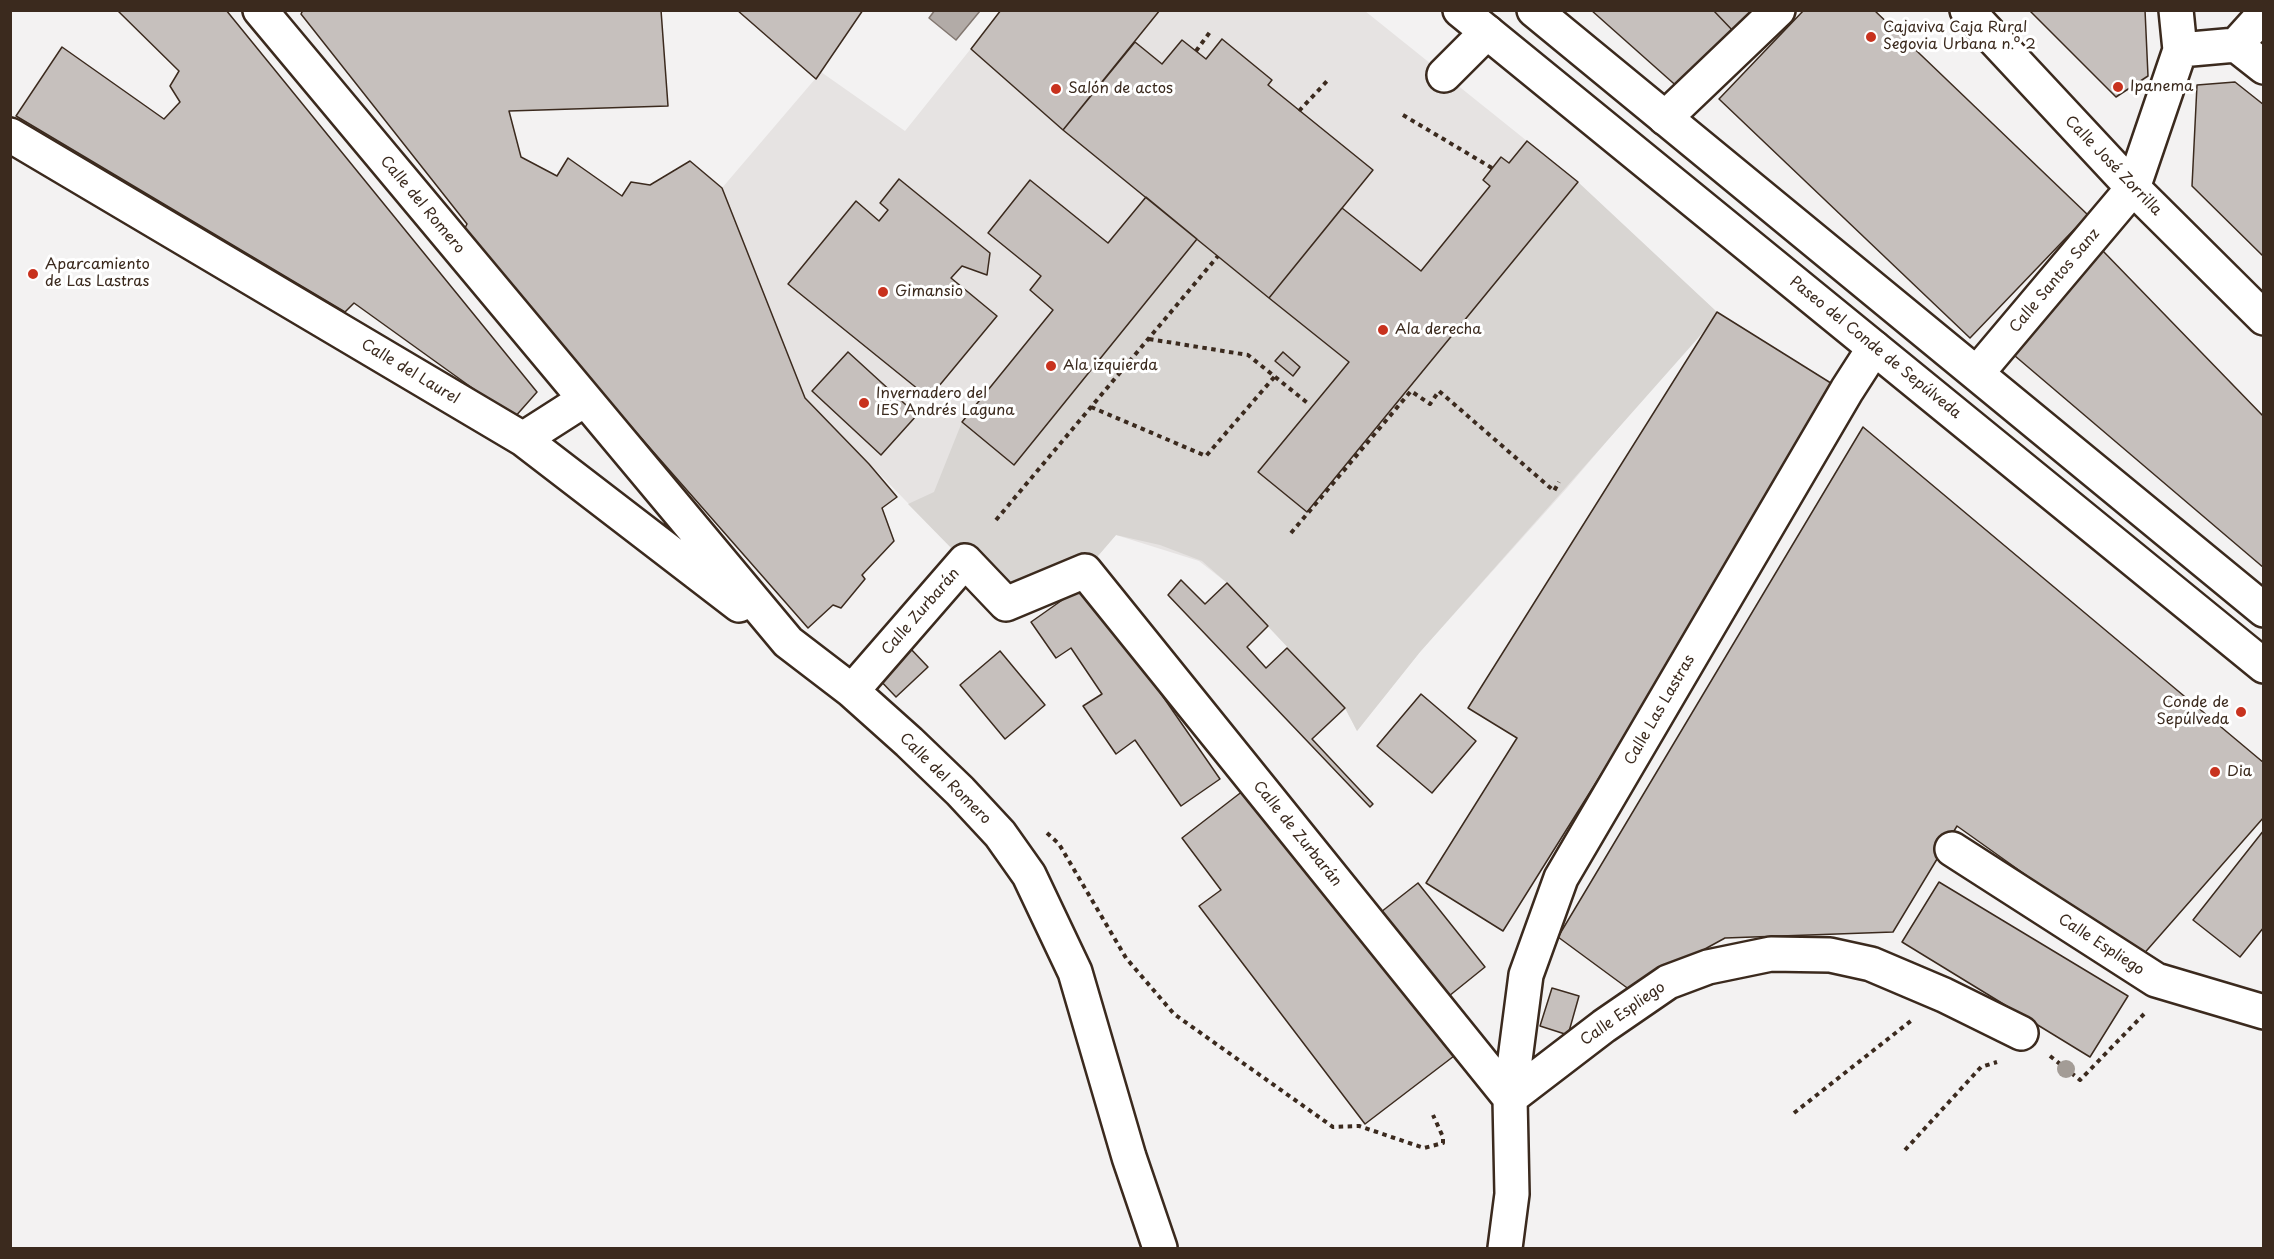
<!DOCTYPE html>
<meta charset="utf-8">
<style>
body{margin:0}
#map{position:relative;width:2274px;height:1259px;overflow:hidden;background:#f3f2f2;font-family:"Playpen Sans",sans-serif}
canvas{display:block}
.frame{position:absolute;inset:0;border:12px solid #3b2a1e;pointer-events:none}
</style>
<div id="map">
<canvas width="2274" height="1259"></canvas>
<div class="frame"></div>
</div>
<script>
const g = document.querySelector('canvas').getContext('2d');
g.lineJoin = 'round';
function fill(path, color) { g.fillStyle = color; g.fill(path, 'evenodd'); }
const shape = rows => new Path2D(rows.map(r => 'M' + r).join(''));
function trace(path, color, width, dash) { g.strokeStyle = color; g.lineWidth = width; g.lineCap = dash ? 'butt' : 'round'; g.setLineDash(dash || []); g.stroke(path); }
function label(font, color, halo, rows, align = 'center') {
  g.font = font + ' "Playpen Sans",sans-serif'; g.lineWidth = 6; g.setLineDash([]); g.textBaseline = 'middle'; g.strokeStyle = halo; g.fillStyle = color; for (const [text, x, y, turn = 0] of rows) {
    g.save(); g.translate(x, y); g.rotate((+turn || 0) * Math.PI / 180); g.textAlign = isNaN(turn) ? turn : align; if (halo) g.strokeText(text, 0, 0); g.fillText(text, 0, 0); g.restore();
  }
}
const built = shape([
 [1001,11,1365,11,1527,141,1717,312,1567,488,1420,652,1357,731,1345,708,1227,583,1199,561,1116,535,1085,571,953,549,805,398,722,188,821,72,905,131]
]);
const green = shape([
 [1578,182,1717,312,1707,328,1420,652,1357,731,1345,708,1227,583,1202,561,1160,545,1116,535,1085,571,1006,604,908,504,934,492,962,422,1014,465,1197,239,1349,362,1259,472,1307,512]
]);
const water = shape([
 [935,10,980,10,980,11,956,40,929,18,935,10]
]);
const building = shape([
 [117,10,226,10,537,392,514,418,354,303,345,312,16,116,62,47,164,119,180,102,170,86,179,71,117,10],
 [303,10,661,10,668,106,509,111,521,157,557,176,568,158,622,196,631,182,650,185,690,161,722,188,805,398,869,464,897,497,882,508,894,541,862,575,865,579,841,608,833,605,808,628,462,234,467,224,301,14,303,10],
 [737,10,863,10,816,79,737,10],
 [1001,10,1160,10,1063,130,971,49,1001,10],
 [1591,10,1713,10,1735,33,1681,90,1591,10],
 [1713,10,1757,10,1735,33,1713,10],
 [1804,10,1874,10,2088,215,1970,338,1719,99,1804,10],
 [2029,10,2145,10,2148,76,2116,97,2029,10],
 [1222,39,1272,80,1268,85,1373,170,1269,298,1063,130,1135,42,1162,64,1182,40,1206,59,1222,39],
 [2235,82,2264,105,2264,257,2192,186,2197,85,2235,82],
 [1527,141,1578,182,1307,512,1258,472,1349,362,1269,298,1342,208,1421,271,1490,186,1483,180,1501,157,1509,163,1527,141],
 [899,179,990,253,987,275,962,266,951,278,997,316,929,398,788,284,856,201,879,221,888,210,880,203,899,179],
 [1030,180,1108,243,1146,197,1197,239,1014,465,962,422,1053,310,1030,290,1041,276,988,233,1030,180],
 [2102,250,2264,417,2264,568,2008,350,2102,250],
 [1717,312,1842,390,1503,931,1426,883,1517,738,1468,708,1717,312],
 [848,352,917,415,881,455,812,391,848,352],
 [1283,352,1300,367,1293,376,1275,361,1283,352],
 [1863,427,2264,763,2264,817,2141,957,1957,826,1893,932,1725,938,1630,990,1558,937,1863,427],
 [1181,580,1205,604,1227,583,1268,626,1247,647,1266,668,1287,648,1345,708,1312,739,1373,804,1370,807,1168,595,1181,580],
 [1085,584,1220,779,1181,806,1135,740,1116,754,1083,706,1102,694,1071,648,1056,658,1031,622,1085,584],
 [908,646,928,667,896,697,876,676,908,646],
 [1000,651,1045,705,1005,739,960,685,1000,651],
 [1421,694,1476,741,1432,793,1377,746,1421,694],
 [1248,787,1454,1056,1365,1124,1199,906,1221,890,1182,838,1248,787],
 [2264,830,2264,927,2240,957,2193,920,2264,830],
 [1939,882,2128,996,2090,1057,1902,942,1939,882],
 [1418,883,1485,967,1449,996,1381,912,1418,883],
 [1552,988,1579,996,1568,1035,1540,1026,1552,988]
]);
const path = shape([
 [1196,51,1210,32],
 [1299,111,1329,79],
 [1403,115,1492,168],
 [1149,339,1248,355,1310,405],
 [1091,407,1206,456,1276,375],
 [996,520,1218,256],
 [1291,533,1411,391,1430,404,1439,391,1554,491,1559,482],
 [1047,833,1059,844,1126,958,1174,1014,1333,1127,1359,1126,1424,1148,1443,1143,1443,1137,1433,1115],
 [2050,1056,2080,1080,2144,1014],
 [1794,1113,1912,1020],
 [1905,1150,1981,1067,1997,1062]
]);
const minor = shape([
 [260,10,788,642,852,691,909,742,960,791,1000,834,1029,875,1075,972,1129,1157,1160,1248],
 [1967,10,2133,188,2264,318],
 [2236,45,2264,67],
 [2180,50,2236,45,2264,14],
 [1444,75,1487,32],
 [1665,118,1778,10],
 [10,135,523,439,739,605],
 [1977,373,2133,188,2180,50,2176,10],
 [523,439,584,400],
 [852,691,965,561,1006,604,1085,571,1510,1098],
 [1952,849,2156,980,2264,1012],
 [1510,1098,1604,1026,1668,982,1708,967,1771,954,1830,955,1871,964,1944,995,2021,1033],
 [1505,1248,1512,1194,1510,1098,1526,975,1561,878,1847,390,1874,348]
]);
const major = shape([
 [1460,10,2264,666],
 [1534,10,2264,610]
]);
const trees = [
 [2066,1069]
];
const markers = [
 [1871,37,6,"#c8321e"],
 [2118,87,6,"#c8321e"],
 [1056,89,6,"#c8321e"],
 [33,274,6,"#c8321e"],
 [883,292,6,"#c8321e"],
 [1383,330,6,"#c8321e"],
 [1051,366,6,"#c8321e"],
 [864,403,6,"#c8321e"],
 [2241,712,6,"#c8321e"],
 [2215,772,6,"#c8321e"]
];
const poiNames = [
 ["Cajaviva Caja Rural",1883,28],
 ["Segovia Urbana n.º 2",1883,45],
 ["Ipanema",2130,87],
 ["Salón de actos",1068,89],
 ["Aparcamiento",45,265],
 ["de Las Lastras",45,282],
 ["Gimansio",895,292],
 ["Ala derecha",1395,330],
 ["Ala izquierda",1063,366],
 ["Invernadero del",876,394],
 ["IES Andrés Laguna",876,411],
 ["Conde de",2229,703,"right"],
 ["Sepúlveda",2229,720,"right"],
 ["Dia",2227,772]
];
const streetNames = [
 ["Calle José Zorrilla",2113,166,46],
 ["Calle del Romero",422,205,50],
 ["Calle Santos Sanz",2055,281,-50],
 ["Paseo del Conde de Sepúlveda",1875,348,39],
 ["Calle del Laurel",410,372,31],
 ["Calle Zurbarán",921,612,-49],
 ["Calle Las Lastras",1660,710,-60],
 ["Calle del Romero",945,779,45],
 ["Calle de Zurbarán",1297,834,51],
 ["Calle Espliego",2101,945,33],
 ["Calle Espliego",1623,1014,-35]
];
fill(built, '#e6e3e2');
fill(green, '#d8d5d2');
fill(water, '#b2aba7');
trace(water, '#827770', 1.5);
fill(building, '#c6c0bd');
trace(building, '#3b2a1e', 1.5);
trace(minor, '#3b2a1e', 38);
trace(major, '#3b2a1e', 38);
trace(path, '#3b2a1e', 4, [4.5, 4.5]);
trace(minor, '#fff', 33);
trace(major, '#fff', 33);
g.fillStyle = '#a39c96';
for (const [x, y] of trees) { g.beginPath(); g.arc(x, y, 9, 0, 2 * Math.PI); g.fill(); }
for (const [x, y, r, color] of markers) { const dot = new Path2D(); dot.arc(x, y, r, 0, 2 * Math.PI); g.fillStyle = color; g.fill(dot); trace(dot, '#fff', 2); }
label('15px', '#3b2a1e', '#fff', poiNames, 'left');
label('15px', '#3b2a1e', '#fff', streetNames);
</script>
